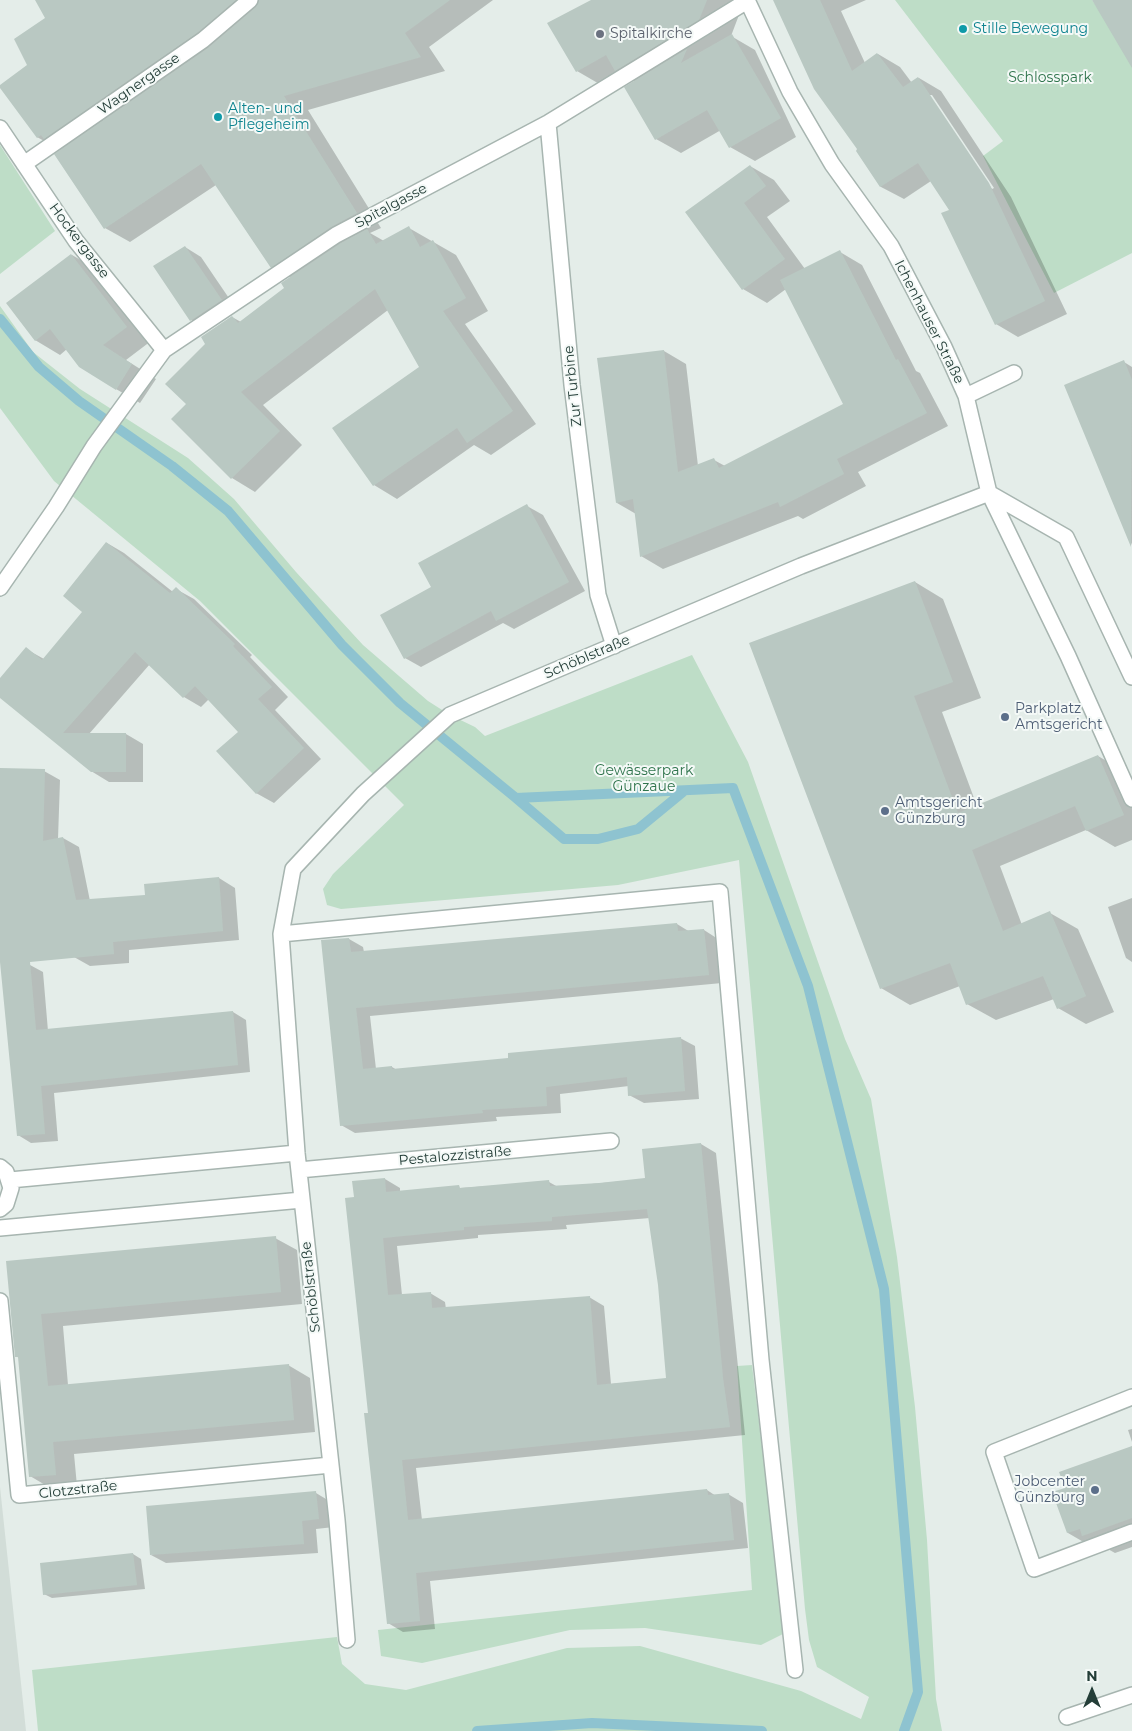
<!DOCTYPE html>
<meta charset="utf-8">
<style>
body{margin:0}
#map{position:relative;width:1132px;height:1731px;overflow:hidden;background:#e4ede9;font-family:Montserrat,sans-serif}
canvas{display:block}
.north{position:absolute;left:1067px;top:1666px;width:50px;height:50px;-webkit-text-stroke:4px #f4f9f7;paint-order:stroke;rotate:0deg;font-size:14px;font-weight:700;line-height:20px;text-align:center;color:#243e38}
.north::after{content:'';display:block;margin:auto;width:18px;height:22px;background:#243e38;clip-path:polygon(50% 0,100% 100%,50% 72%,0 100%)}
</style>
<div id="map">
<canvas width="1132" height="1731"></canvas>
<div class="north">N</div>
</div>
<script>
const g = document.querySelector('canvas').getContext('2d');
g.lineJoin = 'round';
function fill(path, color) { g.fillStyle = color; g.fill(path, 'evenodd'); }
const shape = rows => new Path2D(rows.map(r => 'M' + r).join(''));
function trace(path, color, width, dash) { g.strokeStyle = color; g.lineWidth = width; g.lineCap = dash ? 'butt' : 'round'; g.setLineDash(dash || []); g.stroke(path); }
function label(font, color, halo, rows, align = 'center') {
  g.font = font + ' Montserrat,sans-serif'; g.lineWidth = 4; g.setLineDash([]); g.textBaseline = 'middle'; g.strokeStyle = halo; g.fillStyle = color; for (const [text, x, y, turn = 0] of rows) {
    g.save(); g.translate(x, y); g.rotate((+turn || 0) * Math.PI / 180); g.textAlign = isNaN(turn) ? turn : align; if (halo) g.strokeText(text, 0, 0); g.fillText(text, 0, 0); g.restore();
  }
}
const built = shape([
 [0,1487,23,1702,26,1731,0,1731]
]);
const green = shape([
 [895,0,1092,0,1132,56,1132,253,1054,293,983,156,1003,141],
 [0,145,55,231,0,274],
 [0,306,33,352,80,389,188,458,234,499,296,572,363,645,428,701,450,715,475,727,485,736,692,655,748,762,845,1039,871,1099,897,1257,915,1407,927,1540,936,1699,942,1731,38,1731,32,1670,337,1637,342,1664,365,1684,406,1690,567,1648,640,1646,801,1691,861,1719,869,1697,817,1667,809,1640,805,1609,739,860,618,885,341,909,327,905,323,889,333,874,404,805,200,601,54,481,0,408],
 [752,1365,785,1633,761,1645,645,1628,570,1630,422,1663,381,1656,378,1630,752,1590,737,1366]
]);
const shadow = shape([
 [36,0,493,0,429,47,445,71,308,110,381,228,370,233,384,241,409,228,456,255,488,311,465,324,536,424,491,455,474,445,397,499,374,485,421,367,388,310,263,405,302,445,255,492,232,478,173,419,188,404,232,317,241,322,286,288,291,278,271,267,216,185,130,242,105,228,62,151,37,137,29,66,47,18],
 [622,0,736,0,743,14,739,15,731,36,755,50,796,137,755,161,730,147,721,130,681,153,656,139,636,82,629,77,608,89,577,71],
 [774,0,866,0,841,11,865,63,878,54,900,67,912,83,919,78,941,91,1011,197,1067,314,1018,337,996,324,951,210,931,181,904,199,881,187,857,151,859,150],
 [929,95,932,95,994,188,992,189],
 [750,166,774,180,790,201,767,217,805,269,840,252,862,265,916,371,920,373,948,426,858,472,866,486,803,519,798,516,663,569,641,556,636,514,617,503,664,351,686,364,698,466,714,460,725,466,845,404,786,289,767,303,743,289,687,213],
 [185,247,201,257,237,310,207,330,191,320],
 [72,255,96,269,151,341,126,360,156,379,140,403,116,389,67,349,60,355,35,340],
 [1124,362,1132,367,1132,545,1066,386],
 [527,506,543,515,585,591,514,629,503,623,421,667,405,658],
 [107,543,124,553,173,592,176,589,194,599,252,655,250,657,288,697,275,710,321,759,274,803,256,793,240,732,209,699,201,707,184,697,150,664,89,734,126,734,143,744,143,782,109,782,91,771,0,697,0,680,26,649,44,659,84,612],
 [915,582,943,599,981,698,942,712,977,806,1098,756,1127,773,1132,785,1132,840,1115,847,1086,830,1000,866,1022,925,1050,913,1078,929,1114,1012,1086,1024,1058,1008,1054,999,996,1020,967,1004,960,986,910,1005,881,988],
 [0,769,44,771,60,780,58,839,63,838,79,847,90,901,146,896,219,878,235,888,239,940,129,950,129,963,90,966,74,957,0,885],
 [1132,898,1132,962,1126,958,1108,907],
 [677,924,690,932,704,930,718,939,722,983,370,1016,376,1069,392,1067,397,1070,510,1059,680,1038,695,1046,699,1099,644,1103,629,1095,629,1086,560,1094,561,1113,496,1117,497,1121,355,1133,341,1125,349,939,363,947,364,952],
 [30,965,43,972,48,1031,233,1012,246,1020,250,1072,54,1093,58,1141,31,1143,18,1135],
 [701,1144,716,1153,745,1435,416,1468,422,1520,707,1490,716,1496,728,1494,743,1503,748,1548,430,1581,435,1629,403,1632,388,1623,370,1414,355,1198,385,1179,400,1188,400,1192,549,1182,558,1187,646,1179],
 [650,1218,659,1285,667,1379,611,1384,604,1306,589,1297,446,1309,445,1302,430,1293,402,1295,397,1246,478,1238,478,1235,567,1229,566,1225],
 [275,1238,297,1250,302,1304,63,1326,68,1385,288,1365,310,1378,315,1432,74,1454,77,1486,52,1489,30,1476,19,1358,16,1356,7,1262],
 [1132,1429,1132,1442,1128,1430],
 [1132,1447,1132,1547,1115,1553,1106,1548,1099,1551,1068,1533,1067,1489],
 [316,1493,331,1502,334,1527,316,1529,318,1553,166,1563,151,1555],
 [133,1554,141,1559,145,1589,52,1598,44,1594]
]);
const stream = shape([
 [0,319,39,367,79,401,172,466,228,511,342,645,400,703,516,798,733,788,808,986,884,1289,918,1692,904,1731],
 [516,798,564,839,598,839,638,829,683,792],
 [477,1731,592,1723,762,1731]
]);
const building = shape([
 [35,0,236,0,197,33,44,139,41,135,37,138,0,88,0,85,27,65,14,39,45,18],
 [259,0,450,0,405,33,421,57,284,96,357,213,331,227,271,268,201,164,104,229,54,154,208,48,256,7],
 [591,0,707,0,699,20,615,71,606,55,576,72,547,23],
 [773,0,820,0,852,71,877,53,903,87,918,77,989,183,1045,301,995,325,941,213,949,210,918,163,880,187,856,151,857,149,814,89],
 [1092,0,1132,0,1132,68],
 [732,34,781,118,729,148,707,110,655,140,624,87,687,49,681,63],
 [750,165,766,186,744,203,785,259,742,290,685,212],
 [409,226,420,247,433,240,466,298,443,311,513,411,467,443,457,428,373,486,332,428,419,367,375,289,241,392,280,431,231,479,171,419,186,404,165,384,205,344,201,337,232,316,238,323,284,288,281,283,341,243,367,229,376,244],
 [185,246,222,300,190,321,153,266],
 [840,250,896,360,898,359,927,413,837,459,844,474,780,507,778,502,640,557,633,499,616,503,597,358,664,350,678,472,714,458,719,468,843,404,780,280],
 [71,254,127,327,103,345,132,364,116,390,79,367,50,329,35,341,6,303],
 [1124,360,1132,380,1131,547,1064,385],
 [527,504,569,582,496,621,491,611,404,659,380,615,431,587,418,563],
 [106,542,170,593,176,587,235,644,233,646,272,687,258,699,304,748,256,794,216,751,238,732,195,686,183,698,135,652,63,733,126,733,126,772,91,772,0,698,0,678,26,647,42,660,82,612,63,596],
 [915,581,953,682,914,696,958,813,1098,755,1124,815,1086,831,1075,806,972,850,1003,931,1050,911,1086,996,1057,1009,1043,976,966,1005,950,963,880,989,749,643],
 [0,768,45,769,43,841,63,837,76,900,145,895,144,884,219,877,223,931,113,942,114,954,30,962,36,1030,233,1011,238,1065,41,1086,45,1134,17,1136,0,962],
 [677,923,678,931,704,929,709,975,356,1008,363,1069,392,1066,392,1069,508,1058,508,1053,681,1037,685,1091,628,1096,627,1077,546,1087,547,1106,482,1110,483,1113,340,1126,321,940,349,938,351,952],
 [701,1143,723,1378,730,1427,402,1460,408,1520,707,1489,708,1495,729,1493,734,1540,416,1573,420,1621,387,1624,371,1477,364,1413,368,1413,345,1198,354,1197,352,1181,385,1178,386,1192,459,1185,460,1188,549,1180,550,1186,599,1183,645,1178,642,1149],
 [647,1209,658,1285,666,1378,597,1385,590,1296,432,1308,431,1292,388,1295,383,1238,464,1230,464,1227,552,1221,552,1217],
 [276,1236,281,1292,41,1314,48,1386,289,1364,294,1420,53,1442,56,1475,29,1477,18,1357,15,1357,6,1261],
 [1132,1446,1132,1518,1082,1536,1080,1529,1067,1533,1052,1492,1065,1488,1059,1472],
 [316,1491,319,1519,302,1521,304,1544,150,1555,146,1506],
 [133,1553,137,1585,43,1595,40,1563]
]);
const minor = shape([
 [747,0,790,92,832,164,891,246,944,347,966,396,989,493,1068,656,1132,799],
 [548,123,572,385,598,595,614,646],
 [0,128,76,241,164,350],
 [24,164,203,40,250,0],
 [966,396,1014,373],
 [989,493,1066,537,1132,677],
 [0,588,56,507,94,446,164,350,336,235,548,123,747,1],
 [281,934,720,892,761,1360,795,1670],
 [0,1167,6,1172,11,1188,6,1204,0,1209],
 [299,1170,611,1141],
 [10,1180,297,1153],
 [0,1228,302,1200],
 [0,1301,19,1495,331,1465],
 [1132,1397,994,1452,1034,1569,1132,1532],
 [347,1640,337,1520,297,1153,281,934,293,869,363,794,450,715,801,566,989,493],
 [1067,1717,1132,1695]
]);
const markers = [
 [963,29,5,"#0f9aa8"],
 [600,34,5,"#6b7280"],
 [218,117,5,"#0f9aa8"],
 [1005,717,5,"#5c6f8a"],
 [885,811,5,"#5c6f8a"],
 [1095,1490,5,"#5c6f8a"]
];
const cultureNames = [
 ["Stille Bewegung",973,29],
 ["Alten- und",228,109],
 ["Pflegeheim",228,125]
];
const worshipNames = [
 ["Spitalkirche",610,34]
];
const parkNames = [
 ["Schlosspark",1050,78],
 ["Gewässerpark",644,771],
 ["Günzaue",644,787]
];
const streetNames = [
 ["Wagnergasse",139,84,-35],
 ["Spitalgasse",391,206,-28],
 ["Hockergasse",79,241,53],
 ["Ichenhauser Straße",929,322,63],
 ["Zur Turbine",573,386,-96],
 ["Schöblstraße",587,657,-23],
 ["Pestalozzistraße",455,1156,-5],
 ["Schöblstraße",311,1287,-96],
 ["Clotzstraße",78,1490,-6]
];
const serviceNames = [
 ["Parkplatz",1015,709],
 ["Amtsgericht",1015,725],
 ["Amtsgericht",895,803],
 ["Günzburg",895,819],
 ["Jobcenter",1085,1482,"right"],
 ["Günzburg",1085,1498,"right"]
];
fill(built, '#d2ddd8');
fill(green, '#beddc7');
fill(shadow, '#0003');
trace(stream, '#8ec3d0', 10);
fill(building, '#b9c8c2');
trace(minor, '#a7b5b0', 18);
trace(minor, '#fff', 15);
for (const [x, y, r, color] of markers) { const dot = new Path2D(); dot.arc(x, y, r, 0, 2 * Math.PI); g.fillStyle = color; g.fill(dot); trace(dot, '#f4f9f7', 2); }
label('14px', '#0d838f', '#f4f9f7', cultureNames, 'left');
label('14px', '#5b616d', '#f4f9f7', worshipNames, 'left');
label('14px', '#2f744c', '#f4f9f7', parkNames);
label('14px', '#243e38', '#f4f9f7', streetNames);
label('14px', '#4e5e75', '#f4f9f7', serviceNames, 'left');
</script>
